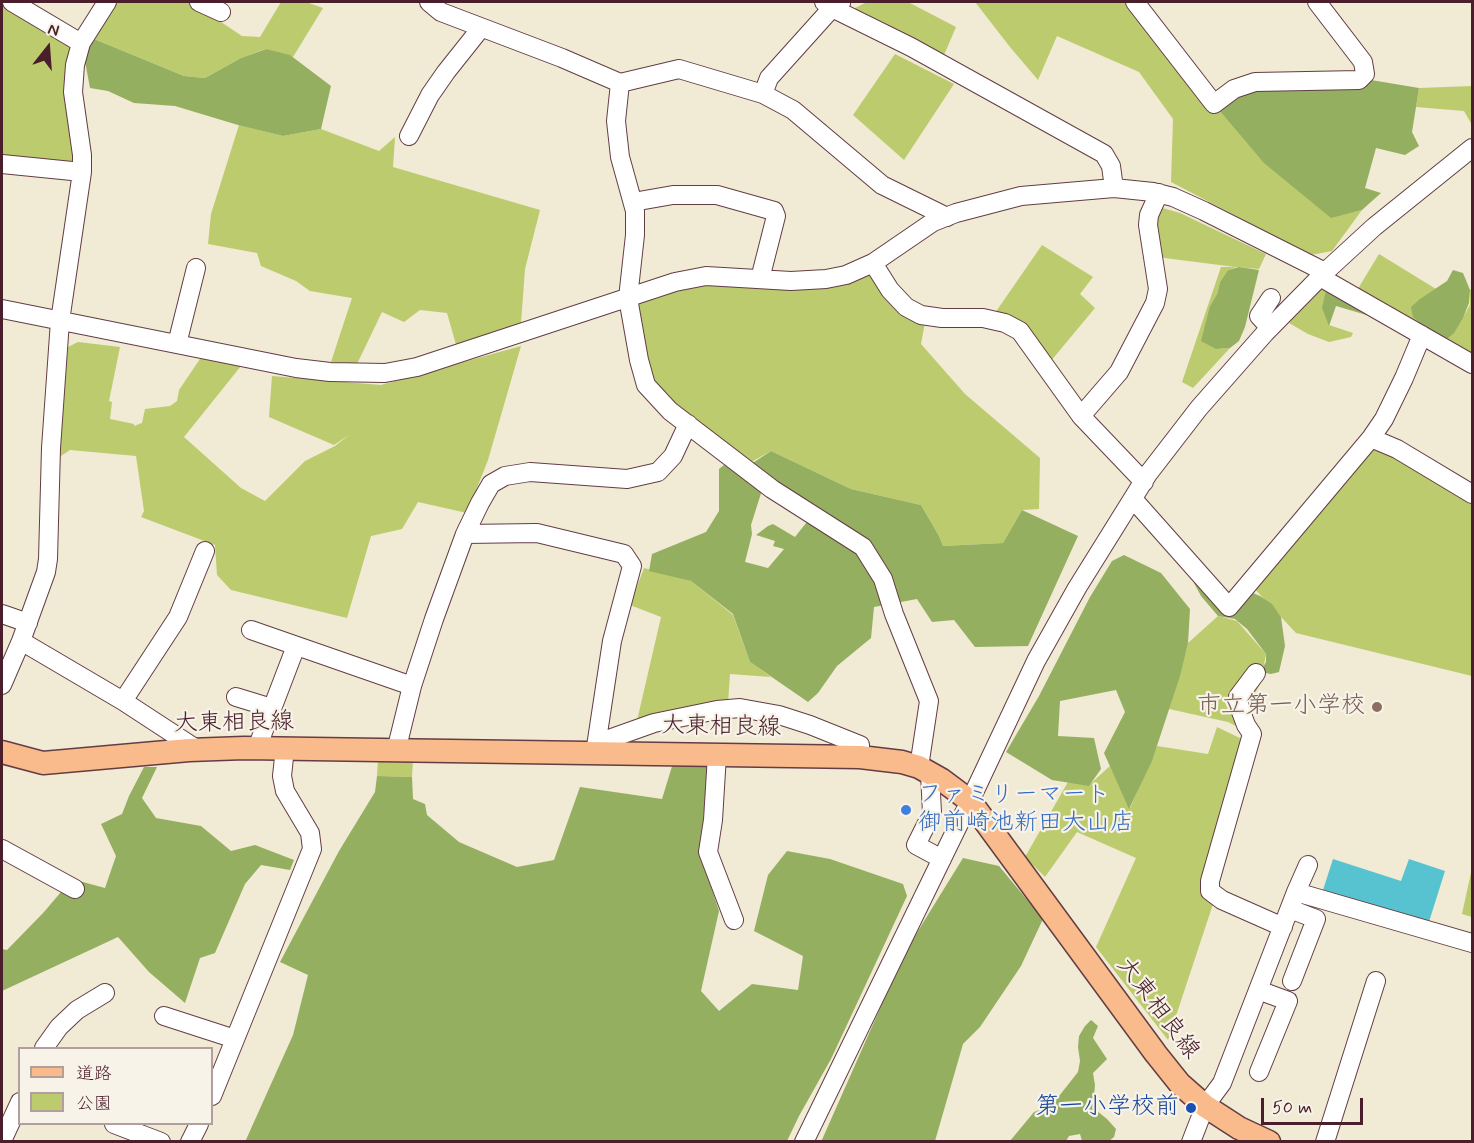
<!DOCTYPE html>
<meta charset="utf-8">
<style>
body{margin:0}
#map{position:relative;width:1474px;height:1143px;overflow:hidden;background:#f1ead4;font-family:Mynerve,"Klee One",sans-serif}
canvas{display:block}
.frame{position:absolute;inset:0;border:3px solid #4a1f2b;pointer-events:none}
.legend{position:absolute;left:18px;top:1047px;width:195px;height:78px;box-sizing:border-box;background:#f7f3e8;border:2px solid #b29e9c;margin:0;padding:8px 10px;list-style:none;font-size:18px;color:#4a1f2b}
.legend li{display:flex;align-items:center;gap:12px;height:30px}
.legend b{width:30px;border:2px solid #b29e9c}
.north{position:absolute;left:18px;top:18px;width:60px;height:60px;-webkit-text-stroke:4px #f7f3e8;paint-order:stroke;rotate:17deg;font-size:16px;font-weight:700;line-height:24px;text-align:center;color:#4a1f2b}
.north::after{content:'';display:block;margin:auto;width:21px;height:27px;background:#4a1f2b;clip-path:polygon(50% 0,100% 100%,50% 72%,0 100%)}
.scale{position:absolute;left:1261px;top:1098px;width:102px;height:27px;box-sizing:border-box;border:3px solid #4a1f2b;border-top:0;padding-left:8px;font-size:18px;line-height:21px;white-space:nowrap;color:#4a1f2b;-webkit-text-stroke:4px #f7f3e8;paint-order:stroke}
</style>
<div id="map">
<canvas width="1474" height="1143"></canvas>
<div class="frame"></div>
<ul class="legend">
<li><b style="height:8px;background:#fabb8c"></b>道路</li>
<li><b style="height:16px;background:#bccb6e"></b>公園</li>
</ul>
<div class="north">N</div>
<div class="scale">50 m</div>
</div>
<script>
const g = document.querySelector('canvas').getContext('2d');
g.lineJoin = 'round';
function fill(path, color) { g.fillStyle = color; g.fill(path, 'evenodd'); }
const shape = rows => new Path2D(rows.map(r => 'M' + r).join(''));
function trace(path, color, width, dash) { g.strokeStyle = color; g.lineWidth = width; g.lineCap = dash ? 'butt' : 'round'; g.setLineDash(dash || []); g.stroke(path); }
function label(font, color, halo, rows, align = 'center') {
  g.font = font + ' Mynerve,"Klee One",sans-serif'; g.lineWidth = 4.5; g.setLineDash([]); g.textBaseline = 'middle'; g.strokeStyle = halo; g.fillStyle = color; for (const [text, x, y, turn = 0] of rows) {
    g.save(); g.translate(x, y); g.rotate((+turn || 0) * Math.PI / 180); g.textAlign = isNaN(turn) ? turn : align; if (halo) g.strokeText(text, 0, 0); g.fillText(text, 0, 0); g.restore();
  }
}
const green = shape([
 [2,2,12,2,76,40,78,172,2,164],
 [116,2,191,2,242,36,260,37,281,2,306,2,323,8,293,57,265,49,241,58,205,78,184,76,94,39],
 [867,2,908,2,956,27,944,55,853,9],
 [975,2,1135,2,1211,101,1331,217,1362,210,1332,251,1311,255,1171,182,1173,119,1139,72,1057,36,1038,80,1010,47],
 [895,54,954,84,904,160,853,115],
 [1472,86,1472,125,1464,111,1416,107,1419,88],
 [239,125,283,136,321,129,379,151,395,137,393,167,540,210,525,269,521,323,457,348,447,313,420,310,404,322,382,312,357,364,331,362,352,298,310,291,296,281,261,266,257,253,208,244,211,214],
 [1159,207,1180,213,1266,254,1259,269,1236,267,1228,270,1220,282,1217,294,1210,306,1216,349,1230,348,1193,388,1182,382,1221,267,1235,267,1157,257,1153,213],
 [1042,245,1093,277,1080,294,1095,308,1050,362,995,313],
 [1379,254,1436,289,1422,300,1461,321,1470,305,1470,290,1472,288,1472,357,1356,292],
 [874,264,926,317,921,344,965,394,1040,458,1039,509,1022,510,1003,543,943,546,939,536,921,505,851,489,771,451,746,465,660,400,629,303,706,276,760,279],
 [1322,286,1327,286,1329,325,1353,333,1351,337,1329,342,1308,334,1289,323],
 [78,342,120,347,109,401,112,402,110,419,134,424,134,426,142,423,145,409,170,406,177,401,179,390,202,356,241,366,184,437,241,488,265,501,305,461,335,446,349,435,334,445,269,417,272,376,381,385,521,346,488,460,467,513,418,502,402,529,371,536,347,618,231,590,217,575,215,545,141,517,144,511,136,456,70,450,58,458,68,347],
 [1368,442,1472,496,1472,676,1296,633,1252,586],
 [644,568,691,581,733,615,750,662,771,677,730,674,728,704,636,725,661,617,630,605],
 [1218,616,1237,621,1266,654,1264,665,1259,673,1263,678,1245,713,1244,730,1228,722,1169,709,1188,643],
 [1217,727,1250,743,1214,901,1168,1040,1096,947,1136,858,1077,832,1045,877,1025,857,1068,782,1089,785,1110,766,1130,808,1157,746,1208,754],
 [378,759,413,760,412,777,377,776],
 [1472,868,1472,917,1462,914]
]);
const forest = shape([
 [94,39,184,76,205,78,241,58,266,49,290,55,331,86,321,129,283,136,238,125,175,106,134,103,108,91,90,88,84,56],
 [1371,80,1419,88,1412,132,1419,146,1405,155,1376,148,1365,188,1381,193,1362,210,1331,218,1264,163,1214,104,1255,82],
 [1239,267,1259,270,1245,327,1239,341,1230,348,1216,349,1201,341,1210,306,1217,294,1220,282,1228,270],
 [1453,270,1463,273,1470,290,1469,303,1463,318,1454,333,1447,339,1428,330,1413,317,1411,307,1420,299,1447,281],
 [1327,286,1370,316,1336,306,1329,326,1322,308],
 [771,451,851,489,921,505,939,536,943,546,1003,543,1022,510,1078,536,1028,646,975,647,954,620,932,622,917,599,874,607,871,638,837,666,818,693,808,702,750,662,733,614,691,581,649,571,652,554,706,532,719,511,719,469,729,461,763,487,751,525,752,534,745,562,768,568,784,549,773,546,775,541,756,535,768,526,773,524,795,537,810,518,745,468],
 [1124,555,1161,573,1190,609,1188,643,1180,676,1152,761,1129,809,1104,753,1125,712,1116,690,1060,701,1058,736,1094,738,1101,769,1089,786,1052,780,1006,752,1039,696,1090,597,1112,561],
 [1194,576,1201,576,1231,594,1246,590,1260,596,1272,604,1281,617,1285,646,1279,672,1271,674,1260,672,1266,662,1266,654,1247,629,1235,619,1218,616,1201,596,1194,583],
 [673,763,707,765,701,856,719,911,701,991,719,1011,752,984,798,990,803,956,754,931,768,875,787,851,830,859,903,884,907,896,831,1059,799,1116,787,1141,245,1142,293,1035,308,975,280,962,339,851,375,792,377,776,412,777,413,799,425,804,427,815,459,842,517,867,554,860,580,787,662,799],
 [144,767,157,767,142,798,156,818,201,826,231,851,255,845,294,860,290,870,261,865,245,884,215,953,200,958,185,1003,149,972,118,937,2,991,2,949,7,950,44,912,72,879,105,888,116,856,101,824,122,814,129,796],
 [963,858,999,866,1043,919,1021,966,980,1027,963,1044,935,1141,821,1142,905,952],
 [1091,1020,1098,1026,1093,1038,1107,1059,1093,1073,1095,1085,1094,1096,1097,1111,1107,1119,1116,1129,1114,1137,1109,1141,1082,1141,1080,1134,1069,1136,1066,1141,1010,1141,1034,1112,1052,1105,1078,1072,1080,1061,1078,1047,1079,1036,1085,1026]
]);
const water = shape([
 [1333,859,1401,881,1409,859,1445,871,1428,925,1323,890]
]);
const minor = shape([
 [12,2,81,43],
 [199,2,221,12],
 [429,2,441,12,562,58,620,83,679,69,763,94,793,110,882,185,947,217],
 [824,2,832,8,911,47,1104,154,1111,166,1114,188],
 [1135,2,1214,104,1234,89,1255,82,1359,80,1365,74,1363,62,1317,2],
 [620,83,616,121,620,157,635,211,635,235,628,298,639,360,646,385,670,411,772,489,863,547,883,579,894,614,929,701,919,767],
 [763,94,769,78,832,8,841,3],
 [409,136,430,95,446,72,481,28],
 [2,164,82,172],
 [633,202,673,195,717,195,774,211,776,216,760,279],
 [873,263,890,290,906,307,921,315,942,318,983,318,1005,323,1020,331,1081,416,1144,482],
 [1320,277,1472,364],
 [2,309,296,368,330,372,385,373,417,367,675,282,706,276,791,281,826,279,846,275,873,263,933,222,956,213,1021,196,1114,188,1153,192,1173,197,1204,211,1325,272],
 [1270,328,1259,316,1271,298],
 [177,344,196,268],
 [1081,416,1119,372,1155,303,1158,289,1148,225,1149,215,1159,193],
 [1371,438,1397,449,1472,494],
 [1133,499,1229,607,1371,438,1384,419,1404,378,1422,335],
 [465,534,537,533,624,554,632,566,612,641,595,753],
 [2,614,28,623],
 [251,630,412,686],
 [21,641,123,701,198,750],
 [1256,673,1238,697,1240,709,1246,725,1252,734,1210,881,1210,891,1222,900,1283,927],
 [2,685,21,641,46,572,48,559,51,448,60,321,82,172,82,155,73,92,75,65,81,43,107,2],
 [236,697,272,708],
 [123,701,178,617,205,551],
 [257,748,296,646],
 [396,751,412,686,434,619,465,534,480,503,491,484,505,476,530,472,627,479,658,472,673,456,688,424],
 [608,753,609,739,654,723,717,710,740,708,779,715,810,725,860,745,860,757],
 [717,755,713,820,708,852,734,920],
 [930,773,932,813,916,845,942,859],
 [2,849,75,889],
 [1296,892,1472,943],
 [1290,909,1316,919,1292,981],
 [1258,990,1288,1001,1259,1072],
 [164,1016,235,1039],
 [44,1048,59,1027,77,1010,105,993],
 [212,1096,312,849,310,833,285,791,282,776,285,748],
 [114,1124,161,1142],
 [2,1141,20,1102],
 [190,1142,199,1124],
 [804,1142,970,801,1036,661,1077,588,1148,474,1199,408,1265,333,1325,272,1374,227,1472,148],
 [1191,1142,1205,1106,1222,1083,1296,892,1308,865],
 [1325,1142,1376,981]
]);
const major = shape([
 [2,752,43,763,189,750,244,748,860,757,902,762,919,767,942,780,970,801,1156,1054,1180,1084,1205,1106,1239,1128,1269,1142]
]);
const markers = [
 [1377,707,6,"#8d6e63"],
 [906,810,6,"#3f7fe0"],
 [1191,1108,6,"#1a4fb4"]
];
const educationNames = [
 ["市立第一小学校",1365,707]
];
const streetNames = [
 ["大東相良線",234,724,-1],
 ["大東相良線",721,728,1],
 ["大東相良線",1157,1009,53]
];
const shopNames = [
 ["ファミリーマート",918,796],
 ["御前崎池新田大山店",918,824]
];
const transitNames = [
 ["第一小学校前",1179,1108]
];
fill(green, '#bccb6e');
fill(forest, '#95af61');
fill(water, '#57c3d1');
trace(minor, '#633d44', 20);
trace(major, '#633d44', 25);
trace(minor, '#fff', 18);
trace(major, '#fabb8c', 22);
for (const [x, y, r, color] of markers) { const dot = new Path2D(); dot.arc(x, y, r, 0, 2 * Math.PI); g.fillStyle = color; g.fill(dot); trace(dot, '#f7f3e8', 2); }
label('24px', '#785e54', '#f7f3e8', educationNames, 'right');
label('24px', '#4a1f2b', '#f7f3e8', streetNames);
label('24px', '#366cbe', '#f7f3e8', shopNames, 'left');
label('24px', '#164399', '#f7f3e8', transitNames, 'right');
</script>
